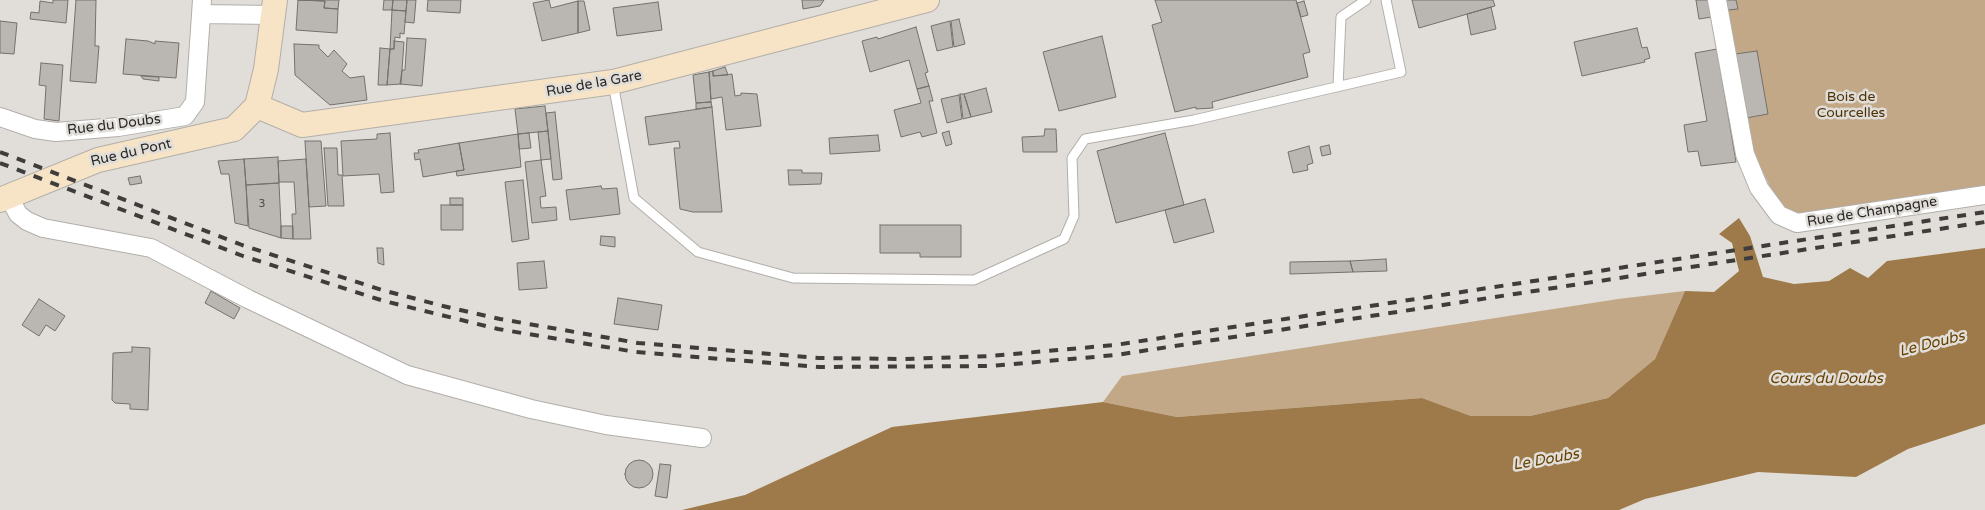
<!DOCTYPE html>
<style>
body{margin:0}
canvas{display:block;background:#e1ded9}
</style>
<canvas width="1985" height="510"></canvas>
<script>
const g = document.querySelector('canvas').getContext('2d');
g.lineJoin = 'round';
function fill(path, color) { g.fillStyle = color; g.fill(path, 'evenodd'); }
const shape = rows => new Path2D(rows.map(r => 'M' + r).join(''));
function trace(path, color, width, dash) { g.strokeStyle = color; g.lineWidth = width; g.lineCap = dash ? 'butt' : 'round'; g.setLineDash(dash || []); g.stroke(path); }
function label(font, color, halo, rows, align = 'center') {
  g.font = font + ' "Varela Round",sans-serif'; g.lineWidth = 5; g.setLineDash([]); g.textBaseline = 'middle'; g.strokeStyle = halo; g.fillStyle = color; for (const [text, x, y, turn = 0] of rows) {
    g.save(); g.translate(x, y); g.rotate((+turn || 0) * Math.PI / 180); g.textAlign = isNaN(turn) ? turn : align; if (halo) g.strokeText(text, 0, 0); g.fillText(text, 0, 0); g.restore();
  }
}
const green = shape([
 [1726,0,1985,0,1985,190,1795,217,1775,197,1753,152],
 [1685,291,1655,359,1608,398,1530,416,1471,416,1422,398,1177,417,1103,402,1122,376,1618,299]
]);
const water = shape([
 [1739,218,1750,236,1763,277,1794,284,1829,281,1850,268,1868,278,1887,261,1985,248,1985,424,1908,449,1856,477,1758,472,1645,499,1619,510,682,510,745,495,892,427,1103,402,1177,417,1422,398,1471,416,1530,416,1608,398,1655,359,1685,291,1714,292,1739,271,1732,243,1719,234]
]);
const building = shape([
 [53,0,68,0,66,23,30,19,31,12,39,13,40,1,53,3,53,0],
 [76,0,96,0,95,46,99,46,96,83,70,81,76,0],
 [298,0,339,0,338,9,324,8,325,1,298,0],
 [298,0,325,1,324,8,338,9,337,33,296,30,298,0],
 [384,0,393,0,392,10,383,10,384,0],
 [393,0,407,0,406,11,392,10,393,0],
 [407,0,416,0,414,23,405,22,407,0],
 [428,0,461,0,460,13,427,11,428,0],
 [549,0,551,8,578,1,578,33,542,41,533,3,549,0],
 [802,0,824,0,820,6,803,9,802,0],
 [1155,0,1296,0,1310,52,1303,54,1308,77,1212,102,1213,108,1196,109,1196,107,1175,112,1152,25,1162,22,1155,0],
 [1412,0,1493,0,1495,6,1419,28,1412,0],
 [1696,0,1709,0,1712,17,1699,19,1696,0],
 [1726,0,1736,0,1738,9,1728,10,1726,0],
 [578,1,584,1,590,30,578,33,578,1],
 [1304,1,1308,15,1301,17,1297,3,1304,1],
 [658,2,662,30,617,36,613,8,658,2],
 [1491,7,1496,29,1471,35,1467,14,1491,7],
 [392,10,406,11,404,34,400,33,400,38,395,37,394,49,390,49,392,10],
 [959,19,965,44,954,47,951,21,959,19],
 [0,21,17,23,14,54,0,53,0,21],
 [950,21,953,47,937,51,931,26,950,21],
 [916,27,928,72,925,73,929,86,917,89,909,60,870,72,862,41,877,37,878,39,916,27],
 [1637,28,1642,48,1647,47,1650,58,1644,60,1645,62,1582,76,1574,42,1637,28],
 [1102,36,1116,97,1059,111,1043,52,1102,36],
 [407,38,426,39,422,86,400,84,402,70,405,70,407,38],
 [126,39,148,41,155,44,155,41,179,43,176,78,123,74,126,39],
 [394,41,404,42,401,84,387,85,390,49,394,49,394,41],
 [294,44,319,45,319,48,328,57,334,50,347,64,342,71,350,78,364,76,367,100,330,105,295,75,294,44],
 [380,48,390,49,387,85,378,85,380,48],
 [1717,49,1736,162,1701,166,1698,151,1688,152,1684,125,1707,121,1695,53,1717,49],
 [1757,51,1768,114,1746,118,1735,54,1757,51],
 [41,63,63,65,59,121,44,119,46,86,39,85,41,63],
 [725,67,728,75,713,76,713,71,725,67],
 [713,71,713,76,732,74,735,96,741,95,741,93,757,94,761,126,726,130,722,97,711,99,709,72,713,71],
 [709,72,711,102,696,103,693,75,709,72],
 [141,76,159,77,159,81,143,79,141,76],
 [929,86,933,101,929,101,937,133,922,137,920,132,901,137,894,110,921,103,917,89,929,86],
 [986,88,992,112,971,117,964,94,986,88],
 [960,94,964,94,971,117,963,119,960,94],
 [959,95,962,119,947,123,941,99,959,95],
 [711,102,712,107,696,109,696,103,711,102],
 [545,106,548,131,518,134,515,109,545,106],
 [712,107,722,212,693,212,680,209,674,148,680,148,679,141,649,145,645,117,712,107],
 [555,112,562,179,553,180,546,113,555,112],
 [1045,129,1056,129,1057,152,1023,152,1022,137,1044,136,1045,129],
 [548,131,551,159,541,160,538,132,548,131],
 [949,131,952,144,946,146,942,133,949,131],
 [390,133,394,192,381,193,379,174,343,176,341,141,377,139,377,134,390,133],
 [529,133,531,148,519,149,518,134,529,133],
 [1165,133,1184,205,1116,223,1097,151,1165,133],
 [518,134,521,167,457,176,456,171,464,170,459,143,518,134],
 [878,135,880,151,830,154,829,138,878,135],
 [305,141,321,141,326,206,309,207,305,141],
 [459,143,464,170,423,177,420,159,415,160,414,153,419,153,418,150,459,143],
 [1329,145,1331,154,1322,156,1320,147,1329,145],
 [1309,146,1313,163,1307,165,1308,170,1293,173,1288,152,1309,146],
 [324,148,337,148,338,175,342,175,344,206,328,206,324,148],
 [278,157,279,183,246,185,244,159,278,157],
 [244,159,246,185,248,226,235,223,229,174,221,174,218,161,244,159],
 [306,159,311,239,293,239,292,214,296,214,294,182,279,182,278,161,306,159],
 [541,160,546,196,540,197,541,208,556,207,557,220,532,223,525,162,541,160],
 [788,170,802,170,802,173,822,173,821,184,789,185,788,170],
 [140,176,142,183,130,185,128,178,140,176],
 [523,180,529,239,512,242,505,182,523,180],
 [279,183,281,226,281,238,249,228,246,185,279,183],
 [601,186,602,189,617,188,620,214,570,220,566,190,601,186],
 [450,198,463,198,463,205,450,205,450,198],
 [1205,199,1214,232,1174,243,1165,210,1205,199],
 [441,205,463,205,463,230,441,230,441,205],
 [880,225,961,225,961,257,920,257,920,253,880,253,880,225],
 [281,226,293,226,293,239,281,238,281,226],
 [601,236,615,237,615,247,600,245,601,236],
 [377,248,383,248,384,265,378,263,377,248],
 [1386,259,1387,271,1353,272,1350,261,1386,259],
 [544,261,547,288,519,290,517,263,544,261],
 [1350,261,1353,272,1290,274,1290,262,1350,261],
 [211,291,240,308,234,319,205,303,211,291],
 [618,298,662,305,658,330,614,324,618,298],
 [39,299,65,316,55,331,46,325,39,336,22,325,39,299],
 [132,347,150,348,148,410,130,409,130,404,115,403,112,400,113,353,132,352,132,347],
 '625 474a14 14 0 1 1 28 0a14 14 0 1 1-28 0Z',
 [660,464,671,465,667,498,655,496,660,464]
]);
const service = shape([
 [613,83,634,198,698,252,793,278,974,280,1064,239,1074,216,1072,158,1085,139,1194,120,1401,72,1386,0],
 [1338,87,1341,17,1366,0]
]);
const minor = shape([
 [1717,0,1745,154,1759,188,1779,215,1797,223,1985,195],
 [201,14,273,15],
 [0,117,35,129,56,132,118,127,185,116,195,102,202,0],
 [9,197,18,214,27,221,43,228,151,248,248,299,407,375,531,409,606,425,702,438]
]);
const secondary = shape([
 [257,106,302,125,613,82,927,0],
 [257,106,266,69,275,0],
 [0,200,98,160,234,129,257,106]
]);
const rail = shape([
 [0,152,242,245,382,290,443,306,500,319,638,343,819,358,905,359,990,356,1115,345,1985,212],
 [0,163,243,256,384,301,498,329,636,352,819,367,991,366,1116,355,1985,222]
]);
const numberNames = [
 ["3",262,204]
];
const streetNames = [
 ["Rue de la Gare",594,84,-10],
 ["Rue du Doubs",114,125,-7],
 ["Rue du Pont",131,153,-13],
 ["Rue de Champagne",1872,212,-9]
];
const parkNames = [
 ["Bois de",1851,97],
 ["Courcelles",1851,113]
];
const waterNames = [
 ["Le Doubs",1932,344,-14],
 ["Cours du Doubs",1826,379],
 ["Le Doubs",1546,460,-10]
];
fill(green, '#c2a887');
fill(water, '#9e7a4a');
fill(building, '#bab7b3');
trace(building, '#74716d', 1);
trace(service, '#b2afaa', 11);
trace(minor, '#b2afaa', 20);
trace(secondary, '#b2afaa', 26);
trace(service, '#fff', 9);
trace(minor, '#fff', 18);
trace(secondary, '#f7e3c5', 24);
trace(rail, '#3e3d3b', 4, [9, 9]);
label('11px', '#4c4b49', null, numberNames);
label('14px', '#282726', '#e1ded9', streetNames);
label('14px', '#4b3107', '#e1ded9', parkNames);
label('italic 15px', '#664100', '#e1ded9', waterNames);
</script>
